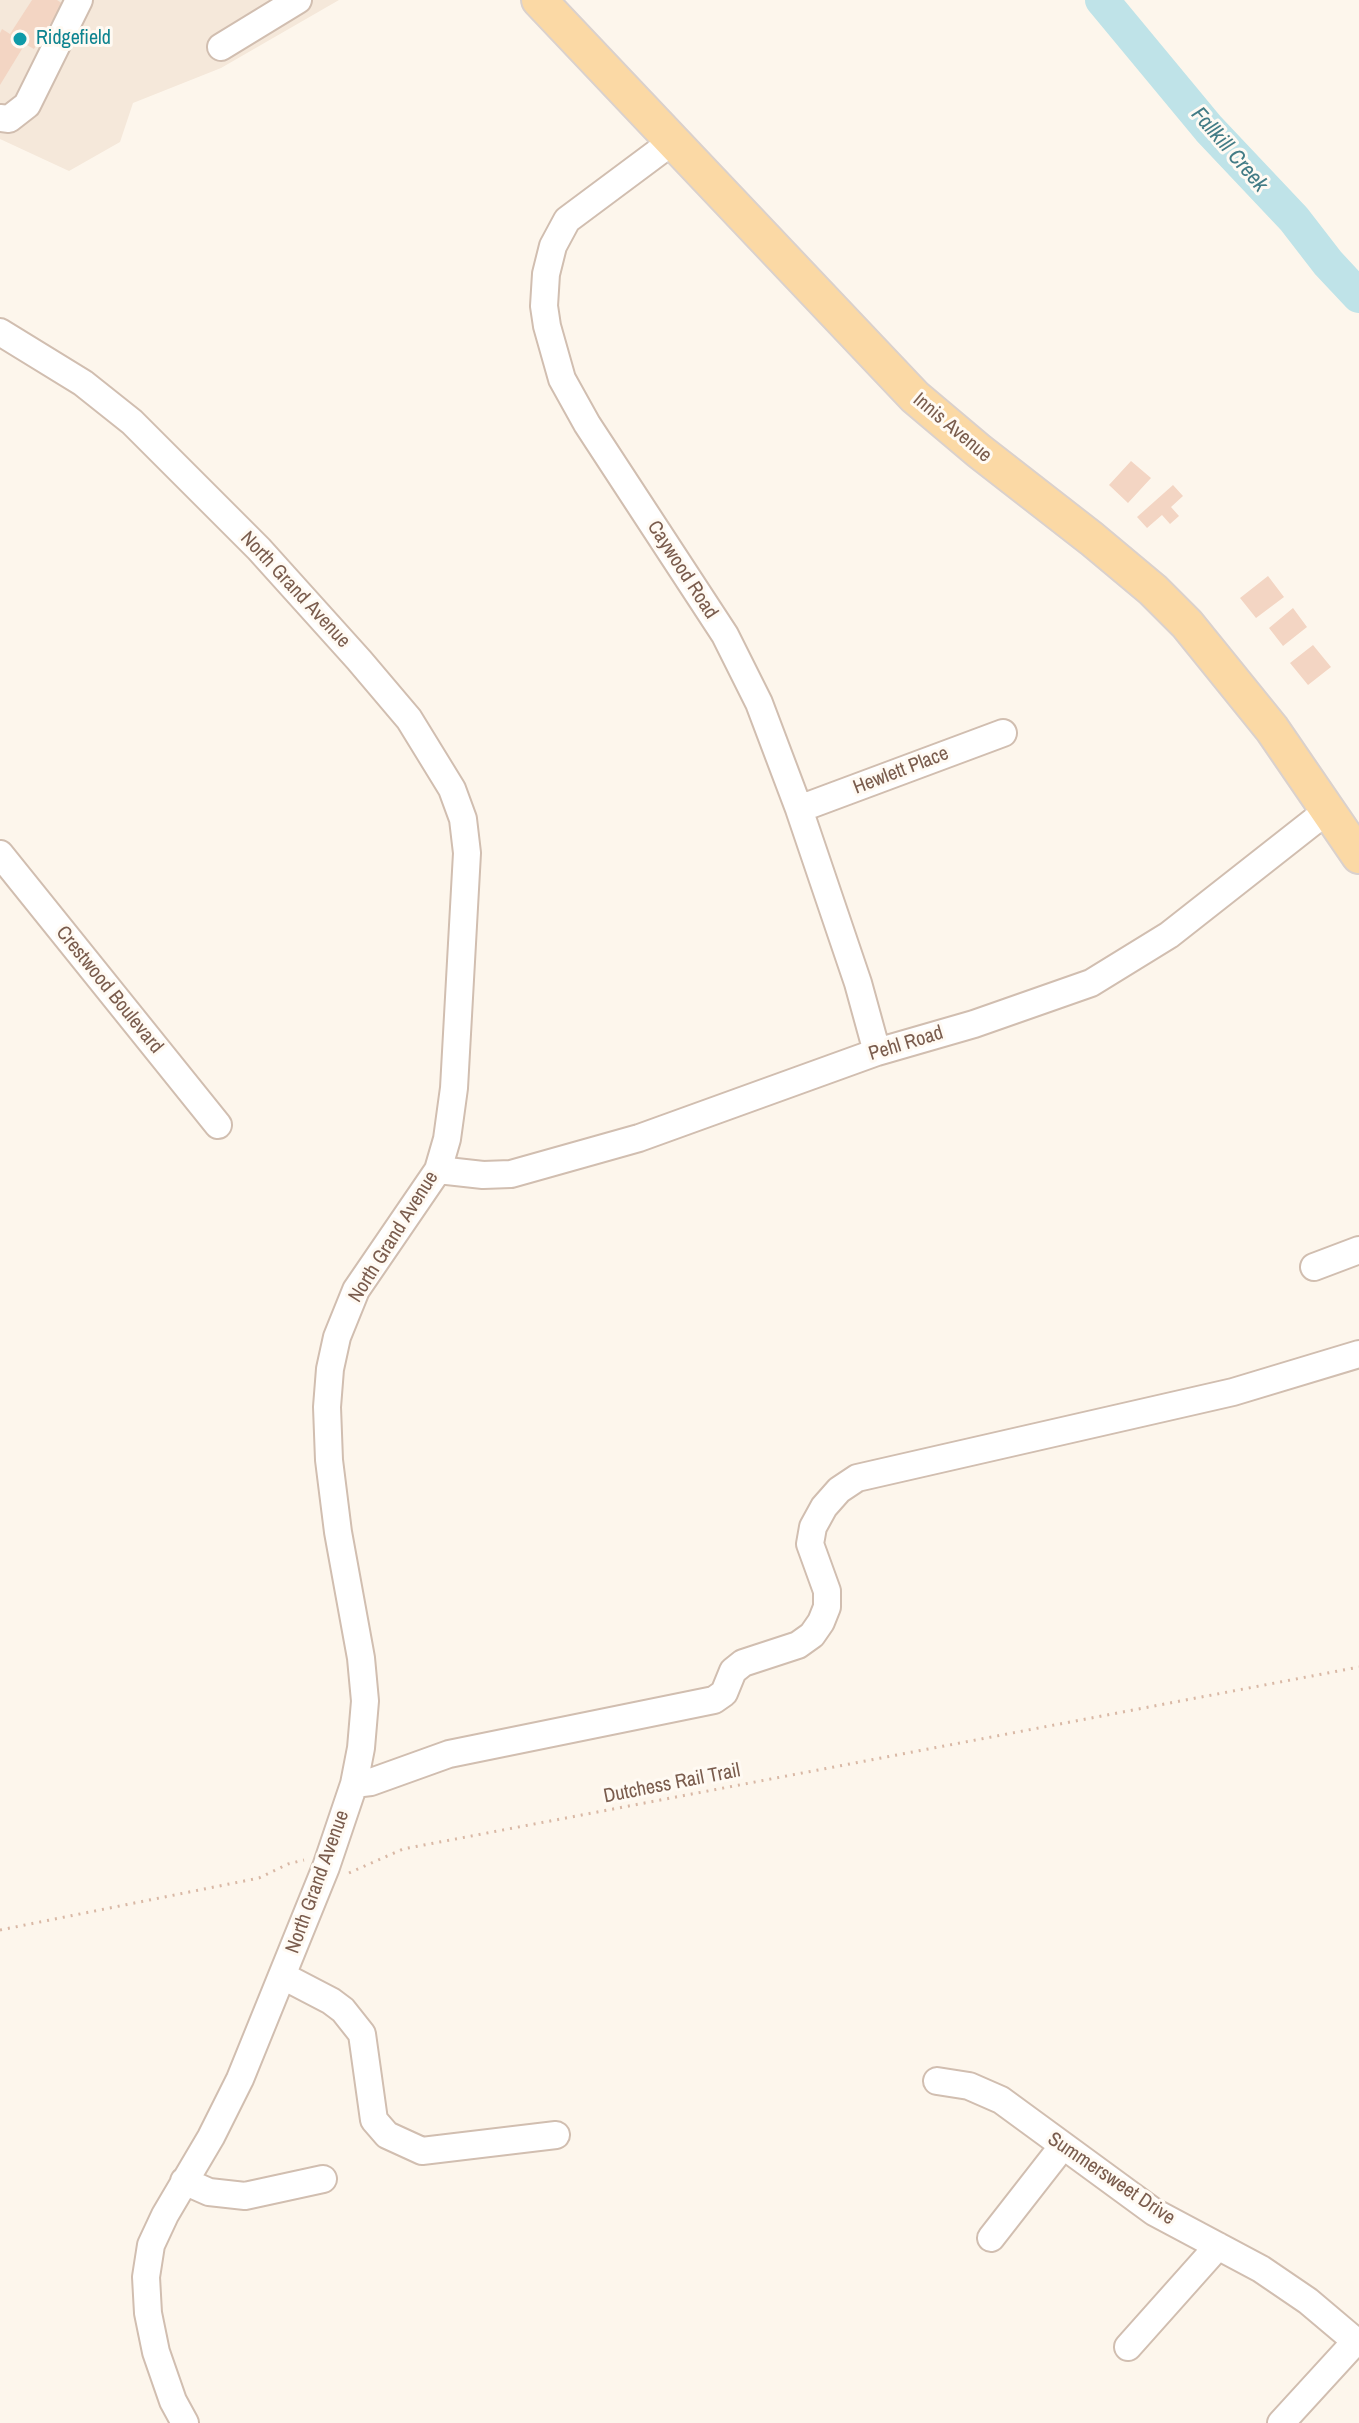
<!DOCTYPE html>
<style>
body{margin:0}
canvas{display:block;background:#fdf6ec}
</style>
<canvas width="1359" height="2423"></canvas>
<script>
const g = document.querySelector('canvas').getContext('2d');
g.lineJoin = 'round';
function fill(path, color) { g.fillStyle = color; g.fill(path, 'evenodd'); }
const shape = rows => new Path2D(rows.map(r => 'M' + r).join(''));
function trace(path, color, width, dash) { g.strokeStyle = color; g.lineWidth = width; g.lineCap = dash ? 'butt' : 'round'; g.setLineDash(dash || []); g.stroke(path); }
function label(font, color, halo, rows, align = 'center') {
  g.font = font + ' "Archivo Narrow",sans-serif'; g.lineWidth = 6; g.setLineDash([]); g.textBaseline = 'middle'; g.strokeStyle = halo; g.fillStyle = color; for (const [text, x, y, turn = 0] of rows) {
    g.save(); g.translate(x, y); g.rotate((+turn || 0) * Math.PI / 180); g.textAlign = isNaN(turn) ? turn : align; if (halo) g.strokeText(text, 0, 0); g.fillText(text, 0, 0); g.restore();
  }
}
const residential = shape([
 [0,0,339,0,221,68,133,103,120,142,69,171,0,139]
]);
const river = shape([
 [1102,0,1209,129,1294,219,1328,263,1359,296]
]);
const building = shape([
 [32,0,57,0,63,4,34,49,25,44,0,85,0,33,2,29,10,34],
 [1131,461,1151,478,1128,503,1109,485],
 [1173,485,1183,496,1171,507,1179,516,1170,524,1162,515,1147,528,1137,517],
 [1268,576,1284,597,1256,618,1240,598],
 [1293,608,1307,627,1283,646,1269,628],
 [1313,645,1331,667,1308,685,1290,663]
]);
const path = shape([
 [349,1873,403,1849,1359,1667],
 [0,1930,259,1878,288,1864,304,1860]
]);
const minor = shape([
 [221,47,298,0],
 [0,118,9,119,27,105,79,0],
 [673,141,567,220,553,246,546,274,544,306,547,326,562,379,587,424,725,635,759,703,799,809,858,983,877,1052],
 [0,332,83,383,132,422,259,549,359,660,409,719,452,789,463,819,467,853,454,1088,447,1139,438,1170,356,1290,337,1337,330,1369,327,1407,329,1460,338,1532,361,1658,365,1701,361,1748,354,1784,326,1867,240,2079,211,2137,165,2215,151,2245,146,2277,148,2313,156,2352,173,2401,185,2423],
 [799,809,1003,733],
 [0,854,218,1125],
 [438,1170,483,1175,511,1174,639,1138,877,1052,974,1024,1091,983,1169,935,1328,810],
 [1314,1267,1359,1250],
 [354,1784,371,1782,449,1754,714,1700,724,1693,733,1671,743,1663,798,1645,812,1635,821,1622,827,1607,827,1591,810,1544,813,1527,824,1507,839,1490,857,1478,1233,1392,1359,1354],
 [283,1976,331,2001,343,2010,362,2034,374,2120,387,2135,422,2151,556,2135],
 [937,2081,969,2086,1001,2100,1154,2212,1261,2269,1308,2301,1359,2344],
 [184,2181,209,2192,245,2196,323,2179],
 [991,2238,1062,2147],
 [1128,2347,1218,2246],
 [1281,2423,1356,2341]
]);
const major = shape([
 [539,0,915,397,979,451,1092,539,1153,590,1187,624,1272,729,1359,856]
]);
const markers = [
 [20,39,8,"#0f9aa8"]
];
const cultureNames = [
 ["Ridgefield",36,39]
];
const streetNames = [
 ["Innis Avenue",952,428,40],
 ["Caywood Road",682,570,57],
 ["North Grand Avenue",295,590,47],
 ["Hewlett Place",901,771,-21],
 ["Crestwood Boulevard",109,990,51],
 ["Pehl Road",906,1044,-17],
 ["North Grand Avenue",394,1237,-58],
 ["Dutchess Rail Trail",672,1784,-11],
 ["North Grand Avenue",318,1882,-70],
 ["Summersweet Drive",1111,2179,34]
];
const waterNames = [
 ["Fallkill Creek",1229,150,49]
];
fill(residential, '#f5e8da');
trace(river, '#bfe3e8', 34);
fill(building, '#f3d5c3');
trace(minor, '#d1beb0', 30);
trace(major, '#dad1cd', 38);
trace(path, '#d9b8a5', 3, [2, 6]);
trace(minor, '#fff', 26);
trace(major, '#fbd9a5', 34);
for (const [x, y, r, color] of markers) { const dot = new Path2D(); dot.arc(x, y, r, 0, 2 * Math.PI); g.fillStyle = color; g.fill(dot); trace(dot, '#fffaf3', 3); }
label('20px', '#0d838f', '#fffaf3', cultureNames, 'left');
label('20px', '#7a5c4d', '#fffaf3', streetNames);
label('italic 22px', '#437c86', '#fffaf3', waterNames);
</script>
